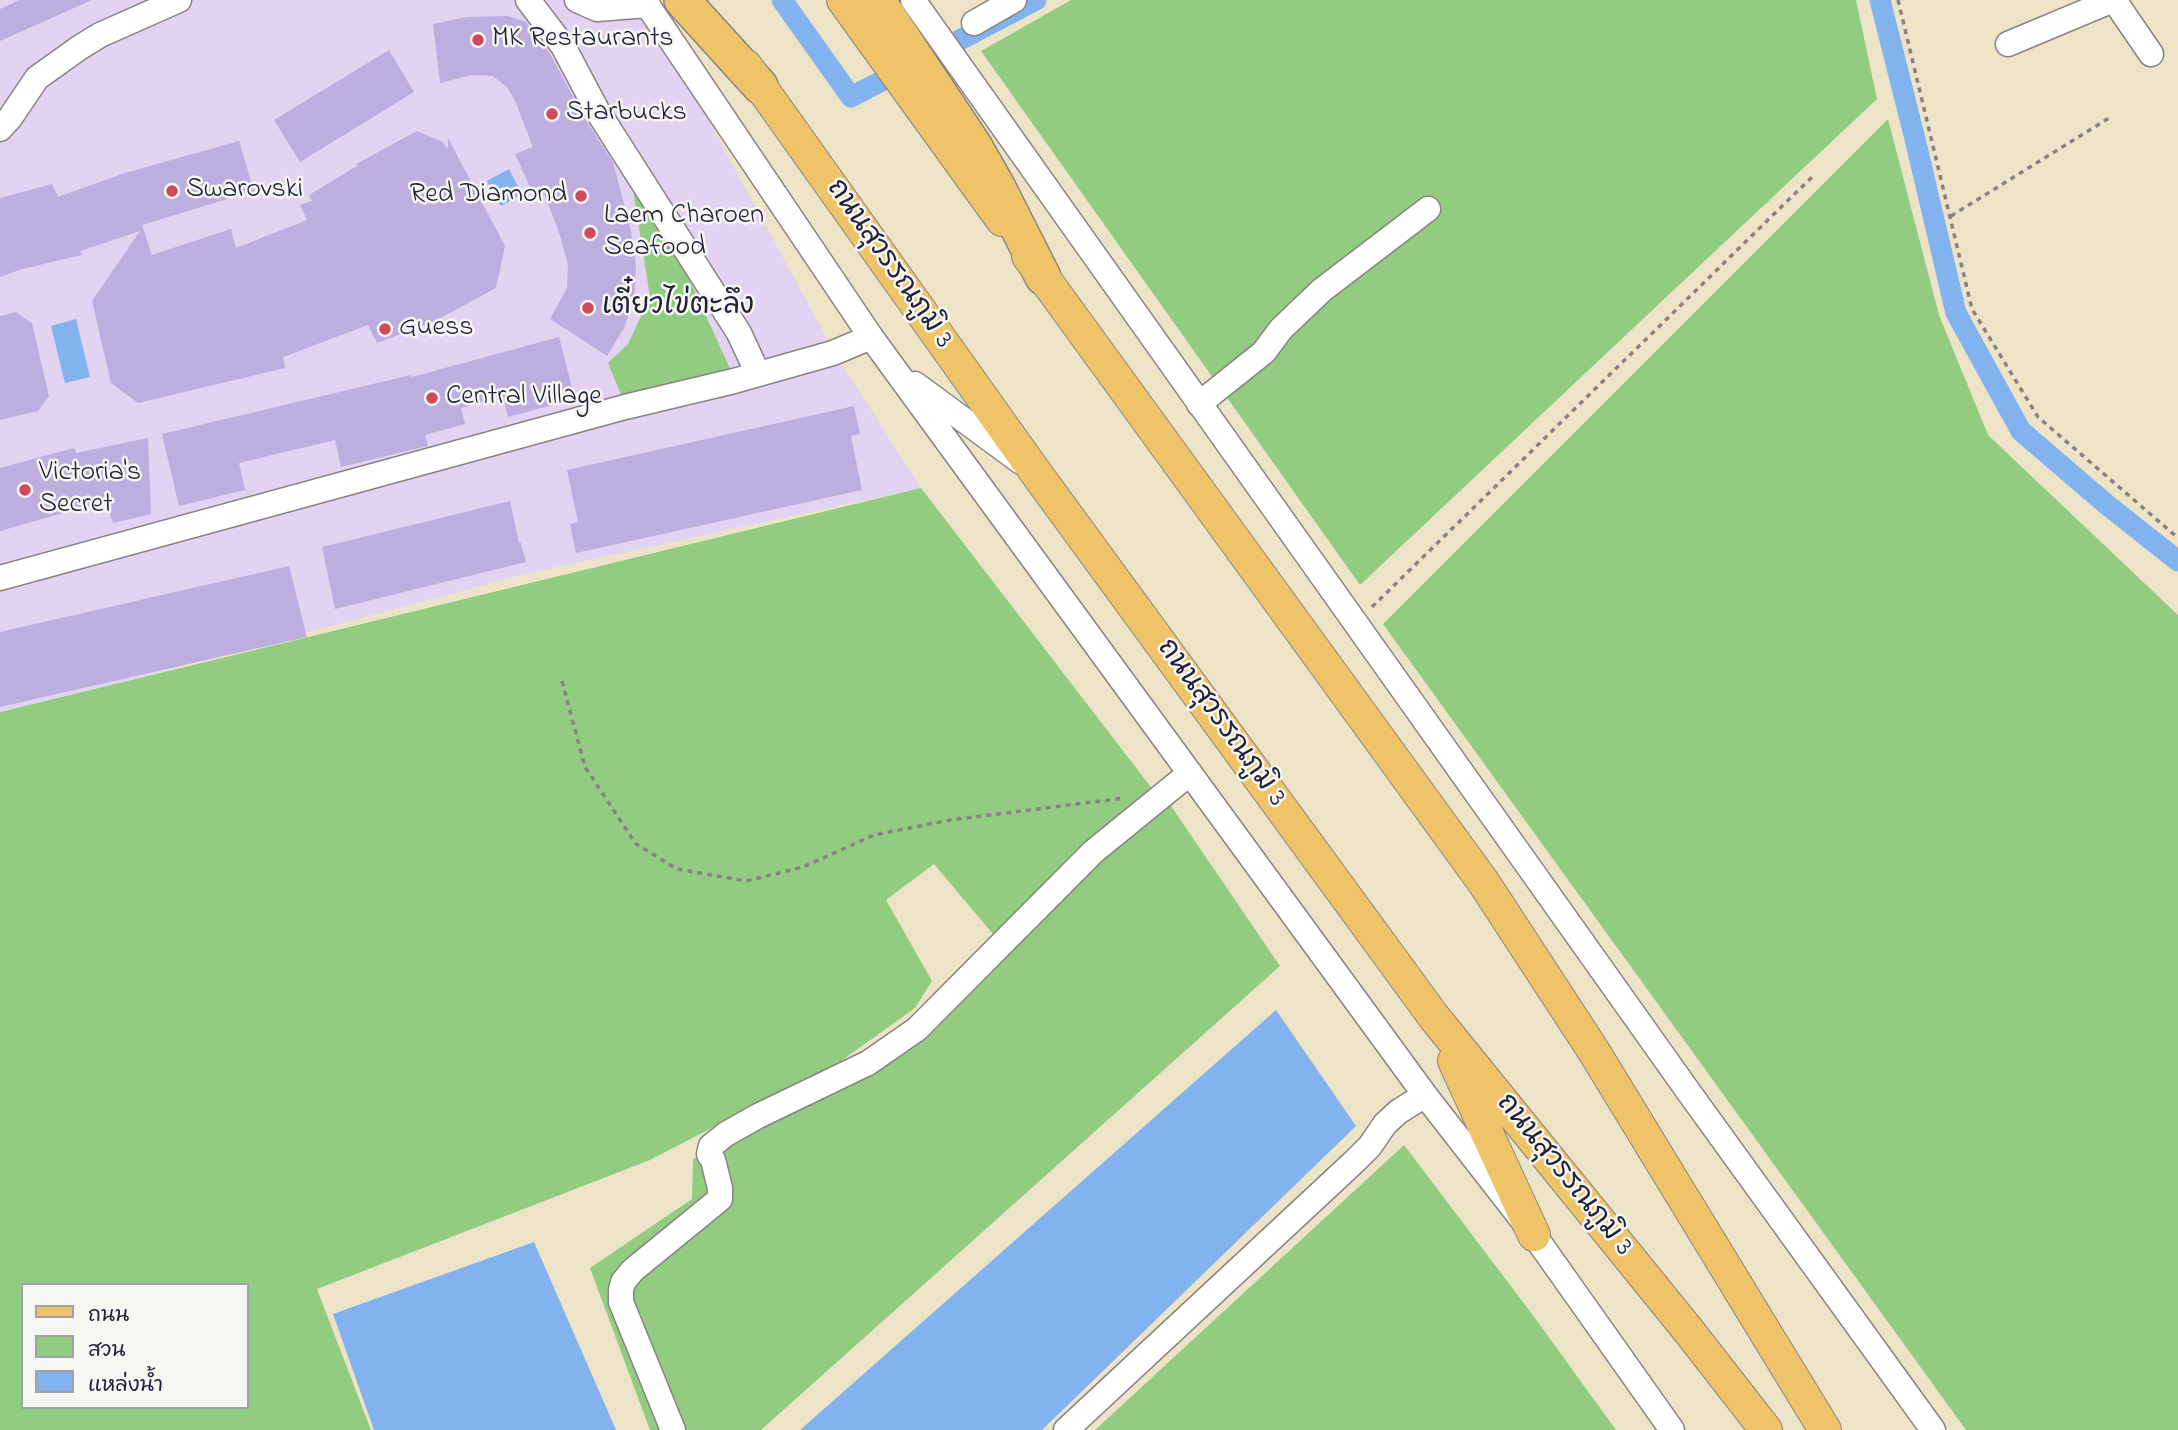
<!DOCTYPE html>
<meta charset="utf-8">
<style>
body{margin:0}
#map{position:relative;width:2178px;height:1430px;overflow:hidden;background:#ede4c8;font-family:"Indie Flower","Playpen Sans Thai",sans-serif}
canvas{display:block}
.legend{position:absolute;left:21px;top:1283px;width:228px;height:126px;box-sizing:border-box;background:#f6f6f2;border:2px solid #a1a1a9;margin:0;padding:9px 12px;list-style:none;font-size:21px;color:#22223b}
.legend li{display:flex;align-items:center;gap:14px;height:35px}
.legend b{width:35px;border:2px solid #a1a1a9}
</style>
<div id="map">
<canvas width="2178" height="1430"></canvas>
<ul class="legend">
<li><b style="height:9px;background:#efc469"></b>ถนน</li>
<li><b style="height:19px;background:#91cc80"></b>สวน</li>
<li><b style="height:19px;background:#82b3ee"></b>แหล่งน้ำ</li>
</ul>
</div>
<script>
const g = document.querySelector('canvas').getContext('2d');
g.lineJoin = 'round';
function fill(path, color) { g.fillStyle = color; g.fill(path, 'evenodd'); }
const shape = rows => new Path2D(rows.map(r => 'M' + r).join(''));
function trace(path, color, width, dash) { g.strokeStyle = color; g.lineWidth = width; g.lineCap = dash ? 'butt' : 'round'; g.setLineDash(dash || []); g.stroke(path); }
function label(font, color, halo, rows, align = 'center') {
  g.font = font + ' "Indie Flower","Playpen Sans Thai",sans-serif'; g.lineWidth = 5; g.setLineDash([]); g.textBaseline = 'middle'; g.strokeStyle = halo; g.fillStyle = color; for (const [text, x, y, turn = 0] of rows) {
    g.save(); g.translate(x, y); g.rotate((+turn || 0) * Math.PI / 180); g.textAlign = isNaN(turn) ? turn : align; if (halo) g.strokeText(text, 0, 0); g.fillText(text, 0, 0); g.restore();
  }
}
const built = shape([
 [0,0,643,0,835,353,921,488,525,574,130,680,0,712]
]);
const green = shape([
 [1071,0,1856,0,1877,99,1360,585,981,51],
 [1888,119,1939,315,1988,435,2178,615,2178,1430,1966,1430,1383,624],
 [625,138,732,373,624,402,608,363,628,344,650,297],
 [921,488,1157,795,993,934,934,864,886,900,932,981,915,1008,841,1061,650,1160,317,1289,371,1430,0,1430,0,712],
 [23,1285,247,1285,247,1407,23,1407],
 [1169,803,1280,966,761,1430,650,1430,590,1268,692,1199,693,1159,854,1079],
 [1404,1145,1532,1314,1616,1430,1095,1430]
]);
const water = shape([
 [509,169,522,194,501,206,487,181],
 [76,319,90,377,65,383,51,326],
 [1276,1010,1356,1126,1042,1430,800,1430],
 [534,1242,616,1430,374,1430,333,1314]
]);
const canal = shape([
 [782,0,851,97,1036,0],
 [1880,0,1915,139,1956,313,2021,431,2106,504,2178,561]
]);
const building = shape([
 [20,0,92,0,0,41,0,9],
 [508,16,526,22,550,54,585,119,613,162,631,231,636,266,634,300,624,328,607,356,550,319,567,288,568,264,558,229,544,194,535,198,515,154,533,147,515,101,508,88,493,76,472,75,440,83,433,24,467,17],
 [389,50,414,92,300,162,274,120],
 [417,131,443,142,448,149,448,138,505,246,496,288,435,321,377,343,368,325,283,357,285,368,138,403,111,383,92,301,140,231,80,251,82,255,22,269,0,277,0,198,52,184,58,197,125,173,239,141,254,191,142,225,152,255,231,229,236,248,307,220,300,205,312,201,309,195,357,166,356,164],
 [16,312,32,323,49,396,38,411,0,420,0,316],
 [559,337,575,399,508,417,503,396,461,408,465,424,425,435,428,446,341,467,335,440,239,463,245,490,179,506,162,434,411,375,412,377],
 [854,406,860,434,851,436,862,490,576,553,570,524,578,522,567,470],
 [148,438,151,514,113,523,106,501,0,531,0,468,74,448,76,453],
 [510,501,519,543,521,543,526,562,335,609,322,547],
 [289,566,307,637,0,707,0,632]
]);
const path = shape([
 [1898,0,1972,309,2038,417,2178,538],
 [1951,216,2109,118],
 [1372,607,1813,176],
 [562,681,585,767,636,844,677,869,746,881,803,867,874,835,950,820,1125,798]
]);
const minor = shape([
 [528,0,563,46,598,112,739,333,758,374],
 [577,0,597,9,648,5],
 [644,0,871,337,1425,1095,1534,1235,1672,1430],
 [913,0,1688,1091,1933,1430],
 [2114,0,2151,54],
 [974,23,1014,0],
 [2008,44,2113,0],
 [0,129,10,118,37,78,79,48,100,35,179,0],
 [915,384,1021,462],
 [1199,404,1264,352,1281,329,1322,290,1428,209],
 [0,578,625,407,734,381,833,353,871,337],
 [673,1430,621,1302,621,1290,623,1282,633,1270,720,1199,720,1188,713,1160,709,1154,711,1146,726,1134,758,1116,868,1063,917,1029,1093,852,1190,773],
 [1066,1430,1355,1161,1370,1146,1385,1124,1398,1112,1425,1095]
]);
const major = shape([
 [843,0,1002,220],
 [746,66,1036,473,1434,1017,1688,1330,1766,1430],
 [1028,256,1484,883,1593,1050,1825,1430],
 [1454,1061,1534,1235]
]);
const highway = shape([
 [682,0,760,86],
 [877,0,973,144,998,188,1043,277]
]);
const markers = [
 [478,40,7,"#d1495b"],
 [552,114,7,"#d1495b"],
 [172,191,7,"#d1495b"],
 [581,196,7,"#d1495b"],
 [590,233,7,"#d1495b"],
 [588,308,7,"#d1495b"],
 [385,329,7,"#d1495b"],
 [432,398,7,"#d1495b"],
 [25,490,7,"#d1495b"]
];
const poiNames = [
 ["MK Restaurants",492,40],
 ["Starbucks",566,114],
 ["Swarovski",186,191],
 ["Red Diamond",567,196,"right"],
 ["Laem Charoen",604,217],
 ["Seafood",604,249],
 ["เตี๋ยวไข่ตะลึง",602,308],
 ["Guess",399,329],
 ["Central Village",446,398],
 ["Victoria's",39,474],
 ["Secret",39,506]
];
const streetNames = [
 ["ถนนสุวรรณภูมิ 3",888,265,55],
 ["ถนนสุวรรณภูมิ 3",1220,724,54],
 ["ถนนสุวรรณภูมิ 3",1563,1176,51]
];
fill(built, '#e3d3f2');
fill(green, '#91cc80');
fill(water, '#82b3ee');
trace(canal, '#82b3ee', 21);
fill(building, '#bcaede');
trace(minor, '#888382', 27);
trace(major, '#888382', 34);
trace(highway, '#888382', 38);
trace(path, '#888382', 3.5, [5, 5]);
trace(minor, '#fff', 24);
trace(major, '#efc469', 32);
trace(highway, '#efc469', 35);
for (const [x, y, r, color] of markers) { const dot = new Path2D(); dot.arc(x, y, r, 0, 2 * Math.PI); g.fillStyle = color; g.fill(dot); trace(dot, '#f6f6f2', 2.5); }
label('28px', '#22223b', '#f6f6f2', poiNames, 'left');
label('28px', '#22223b', '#f6f6f2', streetNames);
</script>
